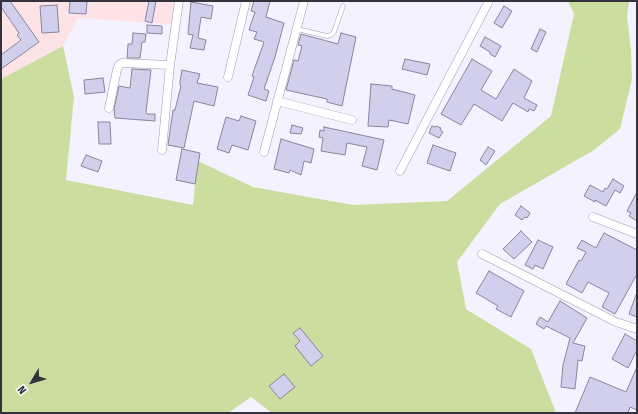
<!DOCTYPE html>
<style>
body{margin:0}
#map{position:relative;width:638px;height:414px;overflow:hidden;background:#f4f2fe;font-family:"Fira Sans Condensed",sans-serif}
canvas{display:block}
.frame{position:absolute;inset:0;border:2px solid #33323d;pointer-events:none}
.north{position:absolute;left:12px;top:362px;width:40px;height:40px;-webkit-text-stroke:3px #fff;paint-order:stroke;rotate:232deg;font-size:11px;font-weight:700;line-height:16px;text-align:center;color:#33323d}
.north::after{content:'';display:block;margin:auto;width:14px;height:18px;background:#33323d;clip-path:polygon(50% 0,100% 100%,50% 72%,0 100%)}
</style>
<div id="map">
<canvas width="638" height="414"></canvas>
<div class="frame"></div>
<div class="north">N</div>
</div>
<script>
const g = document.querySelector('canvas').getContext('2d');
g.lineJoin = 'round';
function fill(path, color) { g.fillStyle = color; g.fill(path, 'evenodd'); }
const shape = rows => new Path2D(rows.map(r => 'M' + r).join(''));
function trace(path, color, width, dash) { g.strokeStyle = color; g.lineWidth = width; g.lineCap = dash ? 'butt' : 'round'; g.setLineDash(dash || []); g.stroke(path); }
const commercial = shape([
 [1,1,175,1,171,24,78,18,63,46,1,79]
]);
const green = shape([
 [568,1,629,1,627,17,631,50,632,79,620,129,594,150,500,204,457,262,466,309,531,349,556,413,272,413,251,397,228,413,1,413,1,79,63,46,74,97,66,180,193,205,195,184,198,161,253,187,353,205,447,201,551,116,574,14]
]);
const building = shape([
 [1,1,10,1,39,42,1,69,1,55,21,40,17,35,19,33,1,7,1,1],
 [70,1,87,1,86,14,69,13,70,1],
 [149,1,156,1,152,23,145,21,149,1],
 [254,1,270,1,266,17,284,23,275,57,264,89,269,91,266,101,248,95,254,77,252,76,264,42,254,39,257,32,249,30,255,12,251,11,254,1],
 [191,2,213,6,211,19,201,17,198,38,206,40,204,50,190,48,193,35,188,34,191,2],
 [57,5,59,32,42,33,40,6,57,5],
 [504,6,512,11,502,28,494,23,504,6],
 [147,25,162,26,162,34,147,33,147,25],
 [540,29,546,32,537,52,531,49,540,29],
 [133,33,146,34,145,42,142,42,140,58,127,58,128,44,132,44,133,33],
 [341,33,356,37,342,106,327,102,327,99,286,90,294,60,298,61,302,46,298,45,301,34,338,44,341,33],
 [485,37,501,46,495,57,490,54,490,52,480,46,485,37],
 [405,59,430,64,427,75,402,69,405,59],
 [472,59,492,71,481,90,496,99,514,69,532,81,524,98,537,105,534,111,529,109,528,112,513,103,502,121,474,104,461,125,441,114,472,59],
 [132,69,151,70,146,112,147,114,155,114,155,121,115,118,114,109,119,86,130,88,132,69],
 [182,70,200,74,197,83,218,87,214,106,194,101,184,148,168,145,173,110,175,110,181,86,180,85,180,81,182,70],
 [103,78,105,92,85,94,84,80,103,78],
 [371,84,392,86,392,89,415,95,408,124,389,120,388,127,368,126,371,84],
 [241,116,256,121,248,150,232,145,229,153,217,149,226,117,239,121,241,116],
 [98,122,110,122,111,144,99,144,98,122],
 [292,125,303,128,301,134,290,133,292,125],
 [432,126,435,127,436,126,441,128,440,130,443,132,439,138,429,133,432,126],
 [324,127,384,140,377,170,362,166,367,147,347,143,345,155,321,151,323,138,319,137,320,130,324,131,324,127],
 [281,139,314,149,311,163,304,161,301,175,290,170,289,173,274,169,281,139],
 [433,145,456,153,450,171,427,163,433,145],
 [488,147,495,151,486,165,480,160,488,147],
 [182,149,200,153,195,184,176,180,182,149],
 [86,155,102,161,98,172,81,166,86,155],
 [613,179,624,186,620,193,615,190,606,206,595,200,595,202,584,196,590,185,603,192,605,188,607,189,613,179],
 [637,192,637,221,629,216,631,213,627,211,637,192],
 [521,206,530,213,527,218,525,217,522,220,515,215,521,206],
 [521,231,532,242,514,259,503,249,521,231],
 [604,233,637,250,637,274,615,314,602,307,609,293,588,282,582,293,566,284,579,260,581,261,586,252,577,248,582,240,596,248,604,233],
 [538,240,553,247,543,269,535,265,533,269,525,265,538,240],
 [489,271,524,291,511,317,496,309,498,306,476,293,489,271],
 [636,295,637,295,637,317,629,314,636,295],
 [560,301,587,318,573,343,585,346,582,361,578,360,575,389,561,387,563,365,570,338,546,326,544,329,536,324,540,317,548,322,560,301],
 [300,328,323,356,311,366,295,346,300,341,293,333,300,328],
 [625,334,637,341,637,350,628,368,612,359,625,334],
 [637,367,637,410,630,407,628,413,575,413,590,377,626,392,637,367],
 [284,374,295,387,280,399,269,386,284,374]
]);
const service = shape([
 [297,29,327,36,331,35,334,32,343,6]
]);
const minor = shape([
 [228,77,246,1],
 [277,101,352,120],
 [109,108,117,70,119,65,122,63,170,65],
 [162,150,170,65,179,1],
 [264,152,304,1],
 [400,171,489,1],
 [593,217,637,234],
 [482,254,616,322,637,329]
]);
fill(commercial, '#fde2e6');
fill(green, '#cbde9f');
fill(building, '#d2cfec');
trace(building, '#87859f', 1);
trace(service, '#9e9bb6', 5);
trace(minor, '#9e9bb6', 9);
trace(service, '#fff', 4);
trace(minor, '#fff', 8);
</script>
